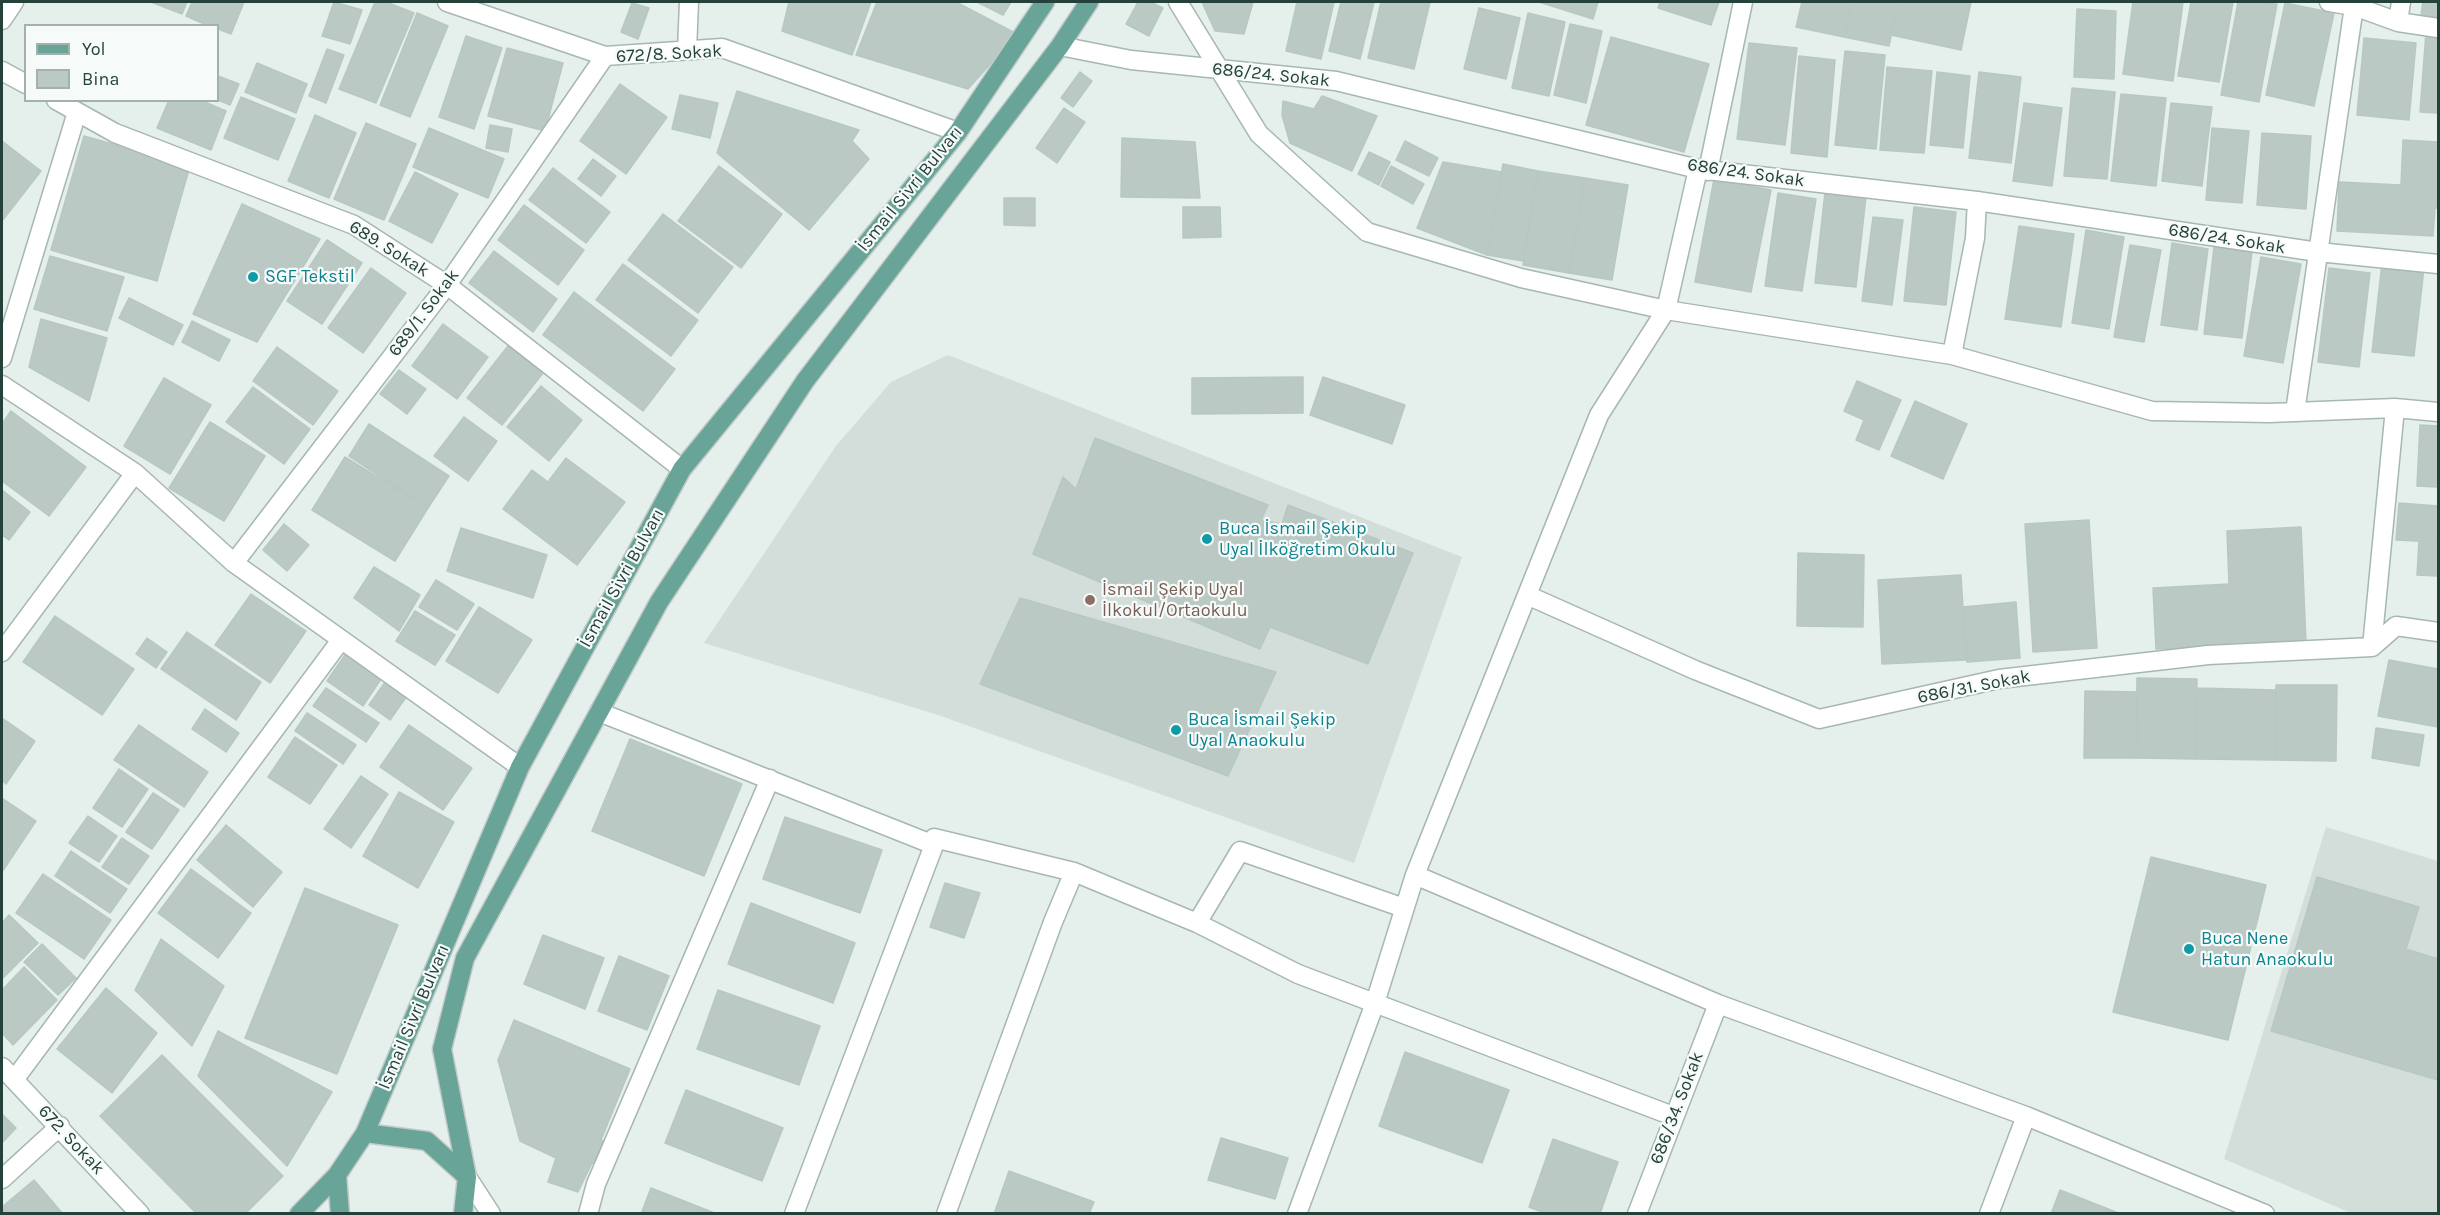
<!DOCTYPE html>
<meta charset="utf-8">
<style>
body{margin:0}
#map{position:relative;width:2440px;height:1215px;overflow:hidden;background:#e5efeb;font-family:Karla,sans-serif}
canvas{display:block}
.frame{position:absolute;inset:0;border:3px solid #24413b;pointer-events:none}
.legend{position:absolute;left:24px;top:24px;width:195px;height:78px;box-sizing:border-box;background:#f6fbf9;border:2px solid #a2b1ad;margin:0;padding:8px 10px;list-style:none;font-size:18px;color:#24413b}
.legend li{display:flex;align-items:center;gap:12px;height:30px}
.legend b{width:30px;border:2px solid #a2b1ad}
</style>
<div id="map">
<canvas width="2440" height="1215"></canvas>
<div class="frame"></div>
<ul class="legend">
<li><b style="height:8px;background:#69a499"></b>Yol</li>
<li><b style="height:16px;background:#bac9c4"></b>Bina</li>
</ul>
</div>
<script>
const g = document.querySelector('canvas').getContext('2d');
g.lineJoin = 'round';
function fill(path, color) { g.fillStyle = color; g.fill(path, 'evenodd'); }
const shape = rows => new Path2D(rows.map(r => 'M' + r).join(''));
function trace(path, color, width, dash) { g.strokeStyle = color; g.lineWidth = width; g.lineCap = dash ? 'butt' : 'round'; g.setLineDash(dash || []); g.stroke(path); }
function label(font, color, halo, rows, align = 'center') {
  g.font = font + ' Karla,sans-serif'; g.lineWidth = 4.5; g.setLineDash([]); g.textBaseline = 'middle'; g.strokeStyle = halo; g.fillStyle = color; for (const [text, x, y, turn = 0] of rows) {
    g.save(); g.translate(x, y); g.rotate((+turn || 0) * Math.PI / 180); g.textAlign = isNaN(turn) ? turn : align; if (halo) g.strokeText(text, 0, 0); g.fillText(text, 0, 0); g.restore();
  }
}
const built = shape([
 [948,355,1462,557,1354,863,938,715,704,643,836,446,891,382],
 [2326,827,2438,861,2438,1213,2351,1213,2224,1159]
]);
const building = shape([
 [151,2,187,2,182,14,151,2],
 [192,2,244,2,231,34,218,29,218,26,209,26,186,16,192,2],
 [334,2,362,10,350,44,322,36,334,2],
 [375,2,386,2,414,13,376,103,339,89,375,2],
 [789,2,871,2,852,55,782,31,789,2],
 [877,2,956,2,1017,34,968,89,856,55,877,2],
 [977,2,1011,2,1003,15,977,2],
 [1138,2,1150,2,1163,8,1149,36,1126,24,1138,2],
 [1202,2,1253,2,1244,34,1215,31,1202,2],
 [1297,2,1334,2,1321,59,1286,51,1297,2],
 [1341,2,1374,2,1360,59,1329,51,1341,2],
 [1381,2,1430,2,1414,69,1368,58,1381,2],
 [1539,2,1598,2,1593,19,1539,2],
 [1660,2,1719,2,1711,25,1658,8,1660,2],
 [1802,2,1852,2,1844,37,1796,27,1802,2],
 [1852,2,1898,2,1889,46,1844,37,1852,2],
 [1898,2,1971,2,1961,50,1891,35,1898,2],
 [2133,2,2183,2,2173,81,2123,74,2133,2],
 [2191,2,2233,2,2219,82,2178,76,2191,2],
 [2238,2,2277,4,2259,102,2221,95,2238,2],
 [2423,2,2438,2,2438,17,2421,15,2423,2],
 [632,3,649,8,638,39,621,32,632,3],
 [2285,3,2334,13,2314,106,2266,95,2285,3],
 [1479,8,1520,18,1506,79,1464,69,1479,8],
 [2077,9,2116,11,2114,79,2074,77,2077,9],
 [417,13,448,26,410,117,380,105,417,13],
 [1528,13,1565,22,1549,96,1512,88,1528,13],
 [1570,24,1602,31,1586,103,1554,95,1570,24],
 [2426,32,2438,33,2438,113,2420,112,2426,32],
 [466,36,502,48,474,129,439,117,466,36],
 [1611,37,1709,64,1684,152,1586,125,1611,37],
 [2364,38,2416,43,2409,120,2357,115,2364,38],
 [1749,43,1797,48,1785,145,1737,139,1749,43],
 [507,48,563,63,545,131,488,116,507,48],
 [327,49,344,55,326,103,309,96,327,49],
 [1845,51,1885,55,1876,149,1835,145,1845,51],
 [1799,56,1835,60,1827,157,1791,153,1799,56],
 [257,63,307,84,296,113,245,92,257,63],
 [1887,67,1932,71,1924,153,1880,150,1887,67],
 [1080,72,1092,81,1073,107,1061,98,1080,72],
 [1937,72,1970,76,1963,148,1930,145,1937,72],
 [1979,72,2021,77,2011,163,1969,158,1979,72],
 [218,76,239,84,230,105,218,100,218,76],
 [620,84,667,117,626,174,580,141,620,84],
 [2072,88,2115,92,2107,179,2064,176,2072,88],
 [737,91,859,130,852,141,869,159,809,230,717,153,737,91],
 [2121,94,2166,98,2156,186,2111,181,2121,94],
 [680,95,718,103,710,138,672,129,680,95],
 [1322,96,1377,116,1352,171,1290,143,1282,115,1283,101,1314,109,1322,96],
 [241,97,295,119,278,160,224,138,241,97],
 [169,100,200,100,226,111,211,150,157,128,169,100],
 [2024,103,2062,108,2052,186,2013,181,2024,103],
 [2171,103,2212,107,2202,186,2162,181,2171,103],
 [1064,108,1085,122,1057,163,1036,148,1064,108],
 [315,115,356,133,329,198,288,181,315,115],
 [366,123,416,144,384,220,334,199,366,123],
 [490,125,512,129,508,152,486,148,490,125],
 [429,128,504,159,488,198,413,167,429,128],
 [2212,128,2249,131,2242,203,2206,200,2212,128],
 [2262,133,2311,136,2306,209,2257,205,2262,133],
 [84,136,190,166,157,281,51,250,84,136],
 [1122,138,1195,142,1200,198,1121,197,1122,138],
 [2403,140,2438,142,2438,208,2435,208,2433,236,2337,231,2339,182,2401,185,2403,140],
 [2,141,41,171,2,221,2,141],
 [1405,141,1438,158,1429,176,1396,160,1405,141],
 [1369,152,1390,162,1379,185,1358,174,1369,152],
 [593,159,616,176,601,196,578,179,593,159],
 [1443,162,1502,172,1487,255,1417,228,1443,162],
 [1503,164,1538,171,1523,261,1487,255,1503,164],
 [719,166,782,214,741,268,678,221,719,166],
 [1391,166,1424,184,1413,204,1381,186,1391,166],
 [553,168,610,212,586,243,529,200,553,168],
 [1538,171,1585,178,1569,273,1523,265,1538,171],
 [415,172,458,194,432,243,389,221,415,172],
 [1585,178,1628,185,1612,280,1569,273,1585,178],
 [1714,179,1771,190,1751,292,1695,282,1714,179],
 [1825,192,1866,196,1856,287,1815,283,1825,192],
 [1778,193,1816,199,1802,291,1765,286,1778,193],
 [1004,198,1035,198,1035,226,1004,225,1004,198],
 [242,204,320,239,257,342,193,314,242,204],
 [524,205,584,250,558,285,498,240,524,205],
 [1183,207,1220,207,1221,237,1183,238,1183,207],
 [1914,207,1956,212,1946,305,1904,301,1914,207],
 [663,214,733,267,698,313,628,260,663,214],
 [1873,217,1903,220,1892,305,1862,301,1873,217],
 [2019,226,2074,234,2061,327,2005,319,2019,226],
 [2086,230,2124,237,2109,329,2072,323,2086,230],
 [327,240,362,263,322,324,287,301,327,240],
 [2172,243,2208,249,2197,330,2161,325,2172,243],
 [2130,245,2161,250,2144,342,2114,337,2130,245],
 [2214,247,2252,251,2242,338,2204,334,2214,247],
 [494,251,557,299,533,332,469,283,494,251],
 [50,256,124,277,107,331,34,309,50,256],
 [2261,257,2301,264,2283,363,2244,356,2261,257],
 [2382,263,2424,268,2414,356,2372,352,2382,263],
 [623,264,698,320,671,356,596,300,623,264],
 [371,268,406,293,363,353,328,328,371,268],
 [2329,268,2370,273,2359,367,2318,362,2329,268],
 [574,292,675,369,643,411,543,335,574,292],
 [129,298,183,325,173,345,119,318,129,298],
 [41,319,107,338,89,401,29,367,41,319],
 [192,321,230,340,219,361,182,342,192,321],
 [443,324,488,357,457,399,412,366,443,324],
 [508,346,543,373,502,425,467,398,508,346],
 [277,347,338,391,313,425,253,381,277,347],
 [399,370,426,389,407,414,380,394,399,370],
 [1303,377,1303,413,1192,414,1192,378,1303,377],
 [1323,377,1405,405,1392,444,1310,415,1323,377],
 [164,378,211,405,170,474,124,446,164,378],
 [1857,381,1901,400,1879,450,1856,440,1864,420,1844,411,1857,381],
 [541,386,582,420,549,461,507,427,541,386],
 [253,387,310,429,284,464,226,422,253,387],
 [1915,401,1967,424,1943,479,1891,456,1915,401],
 [11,411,86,467,49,516,2,481,2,424,11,411],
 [464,417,497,441,468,481,434,456,464,417],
 [210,422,265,456,224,521,169,488,210,422],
 [369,424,449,476,428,508,349,456,369,424],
 [2420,425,2438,426,2438,487,2417,486,2420,425],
 [1095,438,1268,505,1261,520,1282,524,1288,505,1413,553,1368,664,1270,627,1260,649,1033,554,1063,477,1076,489,1095,438],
 [345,457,428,508,395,561,312,510,345,457],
 [566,458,625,502,577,565,503,509,532,470,548,482,566,458],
 [2,490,30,512,9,540,2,535,2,490],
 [2399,503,2438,506,2438,542,2396,540,2399,503],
 [2089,520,2097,648,2033,652,2025,524,2089,520],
 [284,524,309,545,287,571,263,550,284,524],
 [2301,527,2306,642,2156,649,2153,588,2229,584,2227,531,2301,527],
 [461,528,547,555,533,598,447,571,461,528],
 [2419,541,2438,542,2438,576,2417,575,2419,541],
 [1798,553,1864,555,1863,627,1797,626,1798,553],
 [374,567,420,595,399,631,354,598,374,567],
 [1961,575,1966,660,1882,664,1878,580,1961,575],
 [436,580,474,604,457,630,419,607,436,580],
 [251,594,306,631,270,683,215,645,251,594],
 [1020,598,1276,672,1228,776,980,684,1020,598],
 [2016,602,2020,658,1967,662,1963,607,2016,602],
 [479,607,532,640,498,693,446,661,479,607],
 [415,611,455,635,435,665,396,641,415,611],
 [55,616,134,669,102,715,23,662,55,616],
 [187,632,261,682,236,720,161,669,187,632],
 [147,638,167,652,156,668,136,654,147,638],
 [347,652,383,676,363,706,327,681,347,652],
 [2389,660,2438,669,2438,727,2378,716,2389,660],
 [388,678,409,693,390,720,369,705,388,678],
 [2137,678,2197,679,2196,759,2136,758,2137,678],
 [2276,685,2337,685,2336,761,2275,760,2276,685],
 [326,688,379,723,366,742,313,706,326,688],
 [2197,688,2276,690,2275,760,2196,759,2197,688],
 [2085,691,2137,692,2136,758,2084,758,2085,691],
 [205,709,239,733,226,752,192,729,205,709],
 [307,713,356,745,343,764,295,731,307,713],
 [2,718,35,741,6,784,2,780,2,718],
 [139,725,208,772,184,807,114,760,139,725],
 [409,725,472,768,443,810,380,767,409,725],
 [2376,728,2424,735,2419,766,2372,758,2376,728],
 [295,737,337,765,310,804,268,777,295,737],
 [630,739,742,784,704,876,592,831,630,739],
 [119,769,148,789,122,827,93,808,119,769],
 [361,776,388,794,351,848,324,829,361,776],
 [399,792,454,822,418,888,363,856,399,792],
 [153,793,179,810,152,849,126,832,153,793],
 [2,798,36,821,2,872,2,798],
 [88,816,117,836,99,862,69,843,88,816],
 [785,817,882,850,860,913,763,879,785,817],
 [226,825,282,872,253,907,197,860,226,825],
 [122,838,149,856,129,884,102,867,122,838],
 [71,851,127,889,110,913,55,876,71,851],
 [2151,857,2266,885,2228,1040,2113,1012,2151,857],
 [191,869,251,913,218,958,158,913,191,869],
 [43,874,111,920,84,959,16,913,43,874],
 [2317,877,2419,907,2406,949,2438,959,2438,1080,2271,1031,2317,877],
 [945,883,980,893,964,938,930,927,945,883],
 [305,888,398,925,337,1074,245,1038,305,888],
 [751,903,855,943,833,1003,728,964,751,903],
 [9,915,38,943,2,979,2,923,9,915],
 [543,935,604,958,585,1009,524,984,543,935],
 [161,939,224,986,192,1046,135,990,161,939],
 [42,944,76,978,58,995,24,962,42,944],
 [619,956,669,976,647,1030,598,1011,619,956],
 [24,967,57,1000,13,1045,2,1033,2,990,24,967],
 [106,988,157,1033,112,1093,57,1049,106,988],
 [718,990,820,1026,799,1085,697,1049,718,990],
 [514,1020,630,1069,601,1140,606,1142,597,1165,592,1163,578,1192,548,1182,556,1158,520,1141,498,1060,514,1020],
 [218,1031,332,1092,287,1166,198,1076,218,1031],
 [1405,1052,1509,1090,1482,1163,1379,1126,1405,1052],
 [162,1055,283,1176,245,1214,197,1214,100,1116,162,1055],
 [686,1090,783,1128,762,1181,665,1143,686,1090],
 [2,1114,16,1128,2,1143,2,1114],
 [1221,1138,1288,1158,1275,1199,1208,1180,1221,1138],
 [1553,1139,1618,1162,1600,1214,1547,1214,1529,1207,1553,1139],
 [1009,1171,1094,1202,1089,1214,994,1214,1009,1171],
 [34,1180,63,1214,2,1214,2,1207,34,1180],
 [651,1188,717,1214,641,1214,651,1188],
 [2060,1190,2121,1214,2051,1214,2060,1190]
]);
const minor = shape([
 [447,2,605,56,722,48,958,132],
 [1178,2,1259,134,1367,232,1521,278,1666,310,1952,355,2152,411,2269,413,2395,408,2438,412],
 [2329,2,2354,6,2398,22,2438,28],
 [2,20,14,2],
 [2398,22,2401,2],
 [1060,46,1131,60,1336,81,1698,169,1977,201,2318,252,2438,264],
 [687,50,689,2],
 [2,71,26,84],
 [56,100,115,133,354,225,447,285,682,469],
 [1708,171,1743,2],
 [1952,355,1975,238,1977,201],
 [2,358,77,112],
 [2,385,135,473,234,563,520,767],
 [2295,412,2354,6],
 [234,563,447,285,605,56],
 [1527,595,1695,670,1819,719,1999,679,2208,655,2372,647,2396,626,2438,632],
 [2372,647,2395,408],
 [2,652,135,473],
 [599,712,934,845],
 [1415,875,1718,1004,2026,1116,2265,1214],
 [1197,923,1240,851,1404,908],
 [2,1067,140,1214],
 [14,1080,341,640],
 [467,1177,491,1214],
 [2,1179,60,1126],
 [588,1214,596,1184,770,779],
 [794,1214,934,845,934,838,1074,872],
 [946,1214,1053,922,1074,872,1197,923,1298,974,1673,1116],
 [1297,1214,1375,1003,1415,875,1599,415,1666,310,1698,169],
 [1637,1214,1718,1004],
 [1989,1214,2026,1116]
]);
const major = shape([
 [365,1133,427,1141,467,1177,463,1214],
 [337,1175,340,1214],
 [467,1177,442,1049,465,958,659,602,805,381,1060,46,1089,2],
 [299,1214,337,1175,365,1133,520,767,682,469,958,132,1045,2]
]);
const markers = [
 [253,277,6,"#0f9aa8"],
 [1207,539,6,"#0f9aa8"],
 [1090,600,6,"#8d6e63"],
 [1176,730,6,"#0f9aa8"],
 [2189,949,6,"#0f9aa8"]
];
const streetNames = [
 ["672/8. Sokak",669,54,-3],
 ["686/24. Sokak",1271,75,6],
 ["686/24. Sokak",1746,173,8],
 ["İsmail Sivri Bulvarı",910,189,-51],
 ["686/24. Sokak",2227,239,9],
 ["689. Sokak",389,249,32],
 ["689/1. Sokak",424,313,-53],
 ["İsmail Sivri Bulvarı",622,578,-61],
 ["686/31. Sokak",1974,687,-11],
 ["İsmail Sivri Bulvarı",414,1017,-67],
 ["686/34. Sokak",1677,1108,-69],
 ["672. Sokak",71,1140,47]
];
const cultureNames = [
 ["SGF Tekstil",265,277],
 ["Buca İsmail Şekip",1219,529],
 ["Uyal İlköğretim Okulu",1219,550],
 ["Buca İsmail Şekip",1188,720],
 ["Uyal Anaokulu",1188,741],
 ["Buca Nene",2201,939],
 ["Hatun Anaokulu",2201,960]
];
const educationNames = [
 ["İsmail Şekip Uyal",1102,590],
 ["İlkokul/Ortaokulu",1102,611]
];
fill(built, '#d3deda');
fill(building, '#bac9c4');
trace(building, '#b7c8c2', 1.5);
trace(minor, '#a7b7b3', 21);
trace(major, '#c2cac8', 21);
trace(minor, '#fff', 18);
trace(major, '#69a499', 18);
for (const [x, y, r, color] of markers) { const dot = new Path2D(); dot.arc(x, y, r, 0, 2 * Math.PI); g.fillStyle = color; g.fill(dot); trace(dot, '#f6fbf9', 2); }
label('18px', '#24413b', '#f6fbf9', streetNames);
label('18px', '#0d838f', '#f6fbf9', cultureNames, 'left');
label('18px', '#785e54', '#f6fbf9', educationNames, 'left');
</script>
